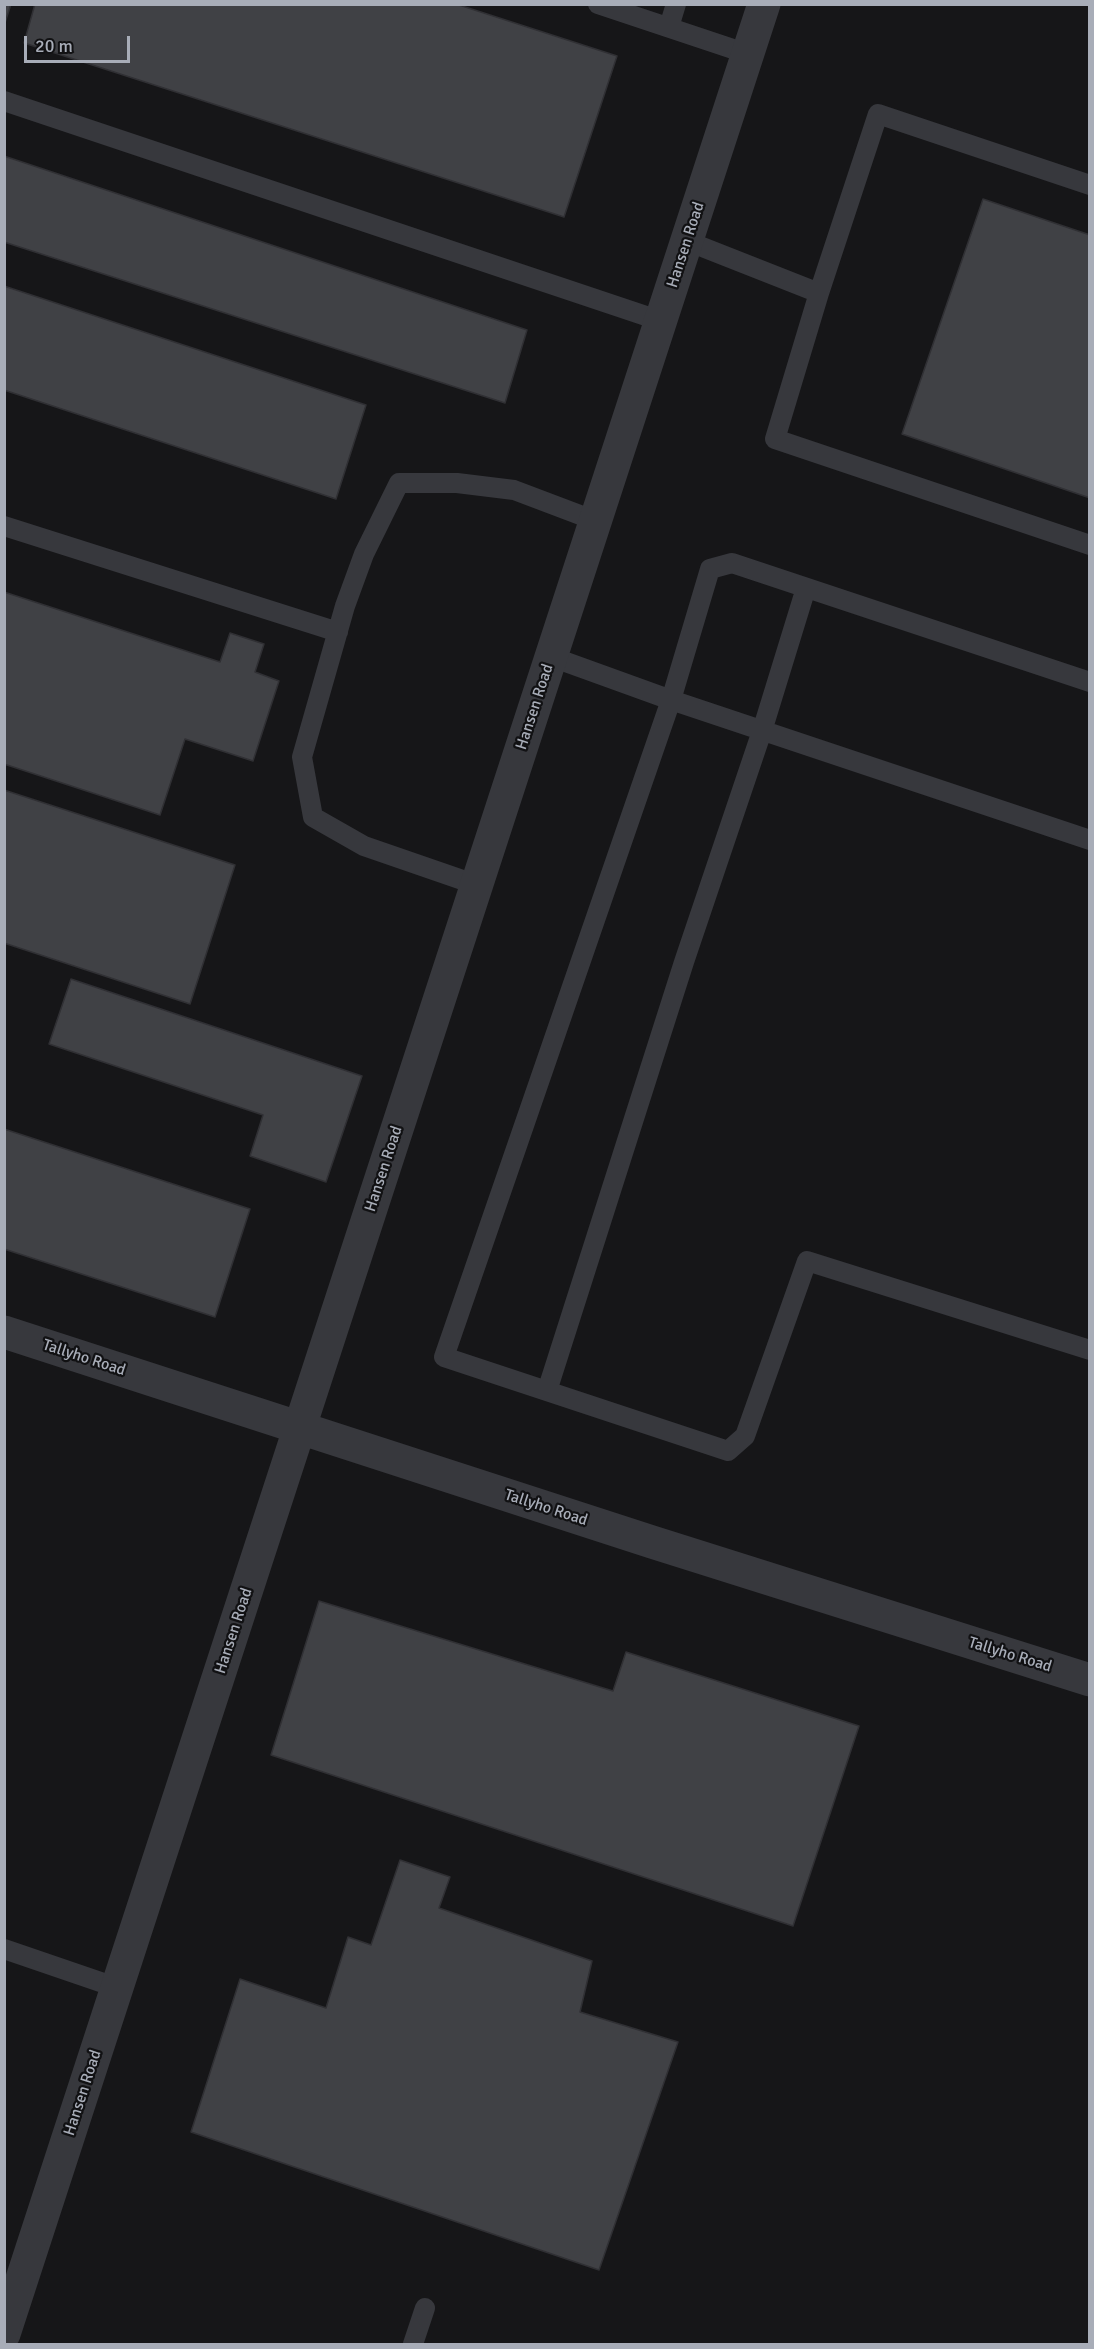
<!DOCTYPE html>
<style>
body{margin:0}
#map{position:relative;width:1094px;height:2349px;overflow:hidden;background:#161618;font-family:Signika,sans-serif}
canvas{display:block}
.frame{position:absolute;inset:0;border:6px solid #a8adb8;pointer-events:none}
.scale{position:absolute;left:24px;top:36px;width:106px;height:27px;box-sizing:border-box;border:3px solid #a8adb8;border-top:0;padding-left:8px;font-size:18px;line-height:21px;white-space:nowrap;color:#a8adb8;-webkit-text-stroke:4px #111113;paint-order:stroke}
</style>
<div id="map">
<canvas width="1094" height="2349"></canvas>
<div class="frame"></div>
<div class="scale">20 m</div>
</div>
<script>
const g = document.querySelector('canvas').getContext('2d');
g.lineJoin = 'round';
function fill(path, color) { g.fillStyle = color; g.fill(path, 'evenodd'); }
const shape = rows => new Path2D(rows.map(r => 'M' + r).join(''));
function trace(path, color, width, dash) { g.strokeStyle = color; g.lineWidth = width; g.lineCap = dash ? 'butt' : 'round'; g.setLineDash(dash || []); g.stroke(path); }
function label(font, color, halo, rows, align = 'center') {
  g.font = font + ' Signika,sans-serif'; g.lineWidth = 4.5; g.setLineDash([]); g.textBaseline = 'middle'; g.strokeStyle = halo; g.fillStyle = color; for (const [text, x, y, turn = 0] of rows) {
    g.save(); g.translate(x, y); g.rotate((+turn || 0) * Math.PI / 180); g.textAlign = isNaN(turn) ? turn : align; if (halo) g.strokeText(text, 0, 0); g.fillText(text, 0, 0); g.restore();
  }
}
const building = shape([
 [4,4,11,4,4,26,4,4],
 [35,4,456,4,617,56,564,217,24,43,35,4],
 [4,156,527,330,505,403,4,242,4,156],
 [983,199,1090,235,1090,498,902,434,983,199],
 [4,286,366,405,336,499,4,390,4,286],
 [4,592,220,662,230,633,264,644,255,672,279,681,253,761,185,739,160,815,4,764,4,592],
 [4,790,235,865,190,1004,4,943,4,790],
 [71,979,362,1076,326,1182,250,1156,263,1115,49,1044,71,979],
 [4,1129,250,1209,215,1317,4,1249,4,1129],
 [319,1601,613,1691,626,1652,859,1726,793,1926,271,1755,319,1601],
 [400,1860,450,1877,439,1908,592,1961,580,2012,678,2042,599,2270,191,2132,240,1979,326,2008,348,1937,371,1945,400,1860]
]);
const lane = shape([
 [598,4,748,54],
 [669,27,676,4],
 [4,101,661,321],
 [687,241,819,293,775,439,1090,545],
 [819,293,878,114,1090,185],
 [4,526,338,632],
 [552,657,671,700,710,569,732,563,1090,682],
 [1090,840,671,700,444,1357,728,1451,745,1436,807,1261,1090,1350],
 [477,885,364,846,313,817,302,757,345,606,364,554,399,483,457,483,514,490,596,521],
 [547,1391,684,962,762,731,806,588],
 [4,1949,118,1988],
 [413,2344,425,2308]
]);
const street = shape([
 [4,1332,652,1542,1090,1680],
 [4,2334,764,4]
]);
const streetNames = [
 ["Hansen Road",686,245,-72],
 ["Hansen Road",535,707,-72],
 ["Hansen Road",384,1169,-72],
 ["Tallyho Road",84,1358,18],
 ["Tallyho Road",546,1508,18],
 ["Hansen Road",234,1631,-72],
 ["Tallyho Road",1010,1655,17],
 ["Hansen Road",83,2093,-72]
];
fill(building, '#404145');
trace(building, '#303034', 1.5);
trace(lane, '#37383d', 20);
trace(street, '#37383d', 33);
label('16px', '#a8adb8', '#111113', streetNames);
</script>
